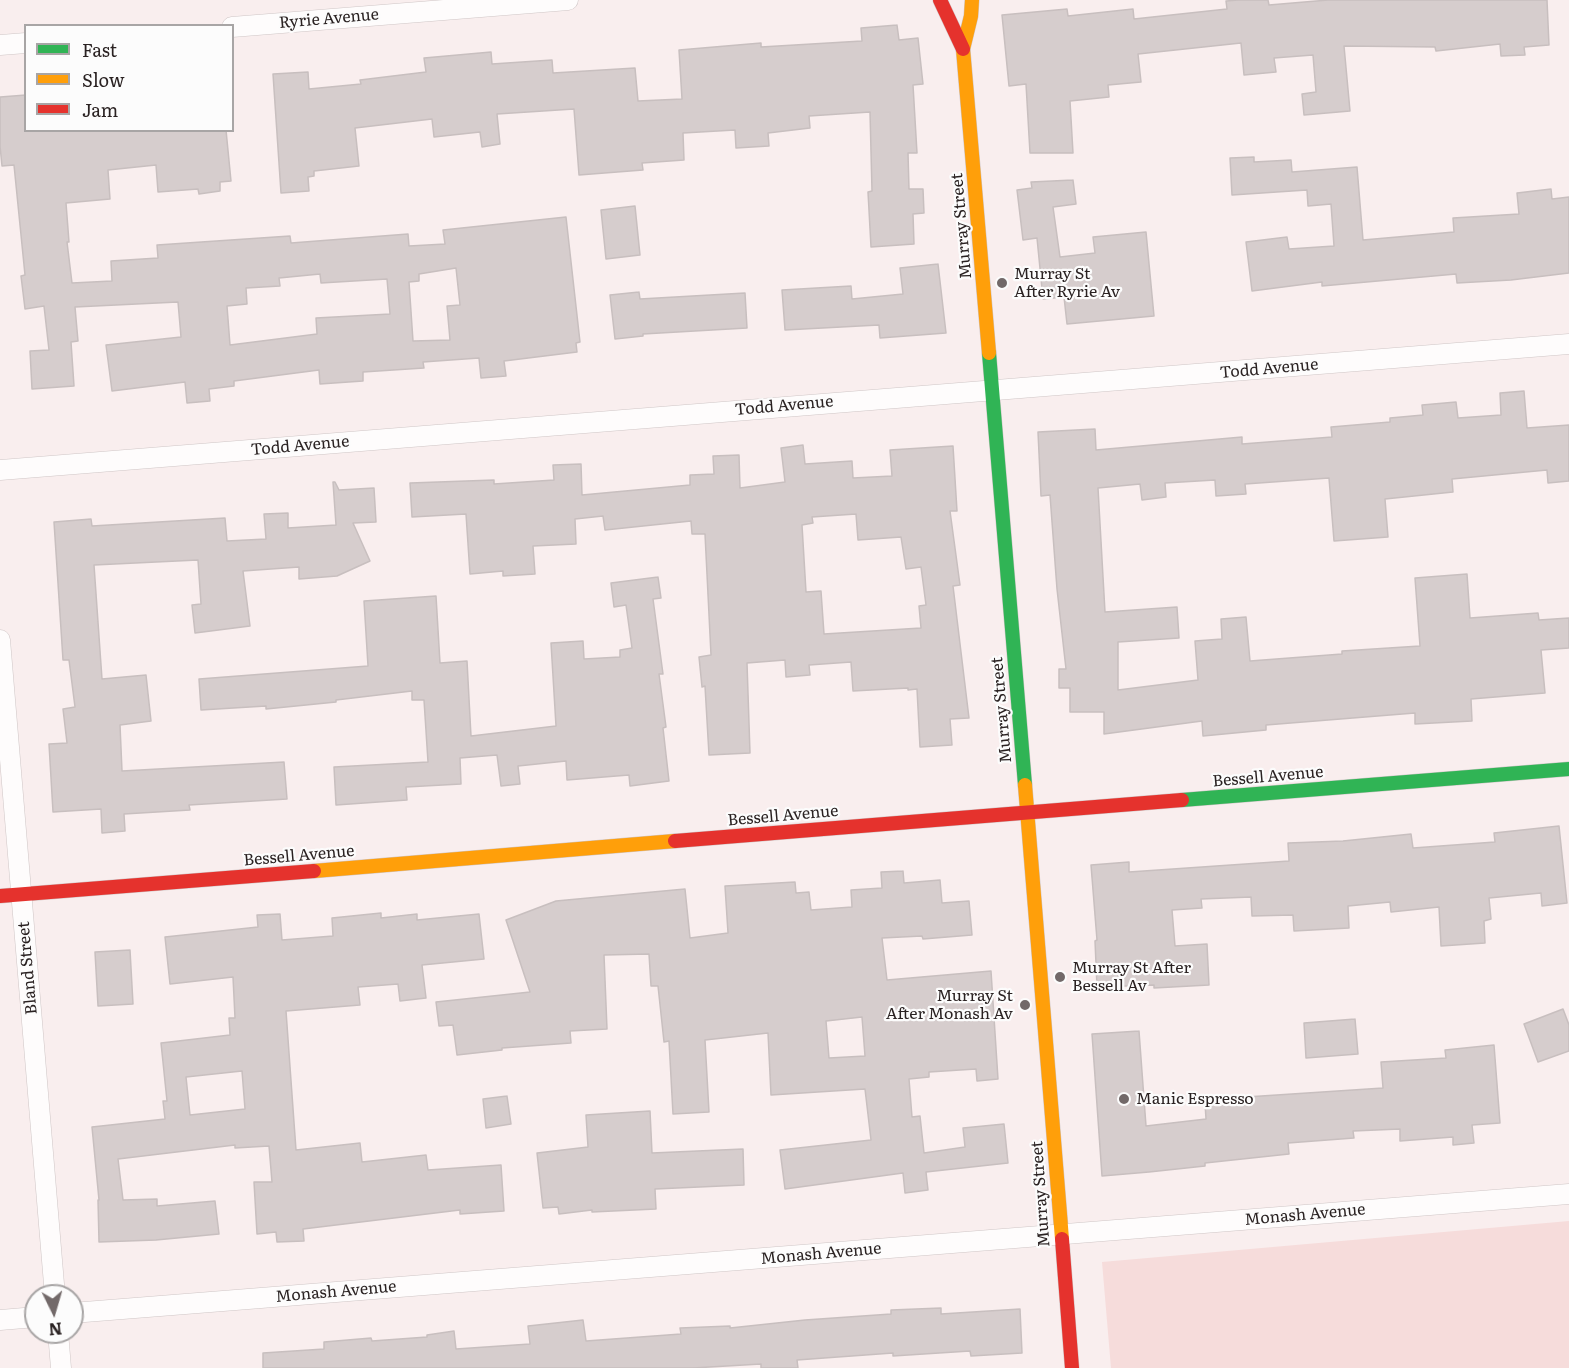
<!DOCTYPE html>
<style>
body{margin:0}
#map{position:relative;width:1569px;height:1368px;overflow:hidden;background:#f9eeee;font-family:Literata,serif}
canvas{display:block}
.legend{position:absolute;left:24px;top:24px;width:210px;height:108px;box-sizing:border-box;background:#fcfcfc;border:2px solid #a8a5a5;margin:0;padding:8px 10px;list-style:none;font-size:18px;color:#2a2222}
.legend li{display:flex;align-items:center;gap:12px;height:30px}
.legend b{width:30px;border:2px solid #a8a5a5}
.north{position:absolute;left:24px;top:1284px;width:60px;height:60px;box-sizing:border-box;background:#fcfcfc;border:2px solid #a8a5a5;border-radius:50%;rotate:175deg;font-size:16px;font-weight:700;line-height:24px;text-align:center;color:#2a2222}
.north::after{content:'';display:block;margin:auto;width:21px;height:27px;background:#726969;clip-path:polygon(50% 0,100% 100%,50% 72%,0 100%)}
</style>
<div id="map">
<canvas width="1569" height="1368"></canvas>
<ul class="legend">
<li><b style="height:8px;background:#30b455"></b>Fast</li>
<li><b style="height:8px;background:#ff9f0a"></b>Slow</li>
<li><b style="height:8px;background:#e5322d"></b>Jam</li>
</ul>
<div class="north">N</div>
</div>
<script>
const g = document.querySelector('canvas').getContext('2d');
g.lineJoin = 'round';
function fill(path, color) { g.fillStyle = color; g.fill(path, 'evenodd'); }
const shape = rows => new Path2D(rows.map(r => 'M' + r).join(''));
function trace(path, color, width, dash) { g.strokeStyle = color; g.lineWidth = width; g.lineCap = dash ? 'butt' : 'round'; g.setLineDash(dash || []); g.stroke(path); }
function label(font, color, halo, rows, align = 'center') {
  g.font = font + ' Literata,serif'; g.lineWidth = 4.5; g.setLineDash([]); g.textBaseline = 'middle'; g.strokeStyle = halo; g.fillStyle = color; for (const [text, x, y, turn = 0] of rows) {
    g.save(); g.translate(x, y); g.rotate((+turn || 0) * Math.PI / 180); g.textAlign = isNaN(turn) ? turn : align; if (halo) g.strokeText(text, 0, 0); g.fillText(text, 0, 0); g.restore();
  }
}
const green = shape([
 [1569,1221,1569,1368,1111,1368,1102,1262]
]);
const building = shape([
 [1238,0,1268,0,1269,5,1328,0,1547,0,1549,45,1524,47,1525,55,1501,56,1500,44,1436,51,1435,47,1344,46,1350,111,1304,115,1302,94,1316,92,1313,55,1274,58,1276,72,1244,75,1241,43,1138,54,1141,82,1108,85,1109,97,1070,101,1073,153,1030,153,1026,84,1009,86,1002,15,1067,9,1068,16,1133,9,1134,19,1227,9,1226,1,1238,0],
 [897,25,899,40,918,38,923,84,913,85,917,153,908,153,909,189,923,189,924,213,913,214,914,244,871,247,868,192,872,191,870,112,809,116,810,128,768,133,769,146,736,148,735,130,683,133,684,160,642,163,643,170,579,175,574,109,497,114,500,144,482,147,480,132,434,137,432,119,355,128,359,166,314,171,314,176,308,177,309,191,281,193,273,74,308,72,309,89,361,84,360,80,426,72,424,58,491,52,492,64,552,60,553,73,635,68,638,101,682,99,679,50,761,43,761,47,862,41,861,28,897,25],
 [26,95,26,130,226,130,231,181,220,182,220,191,199,194,198,189,158,192,156,165,108,170,110,199,66,203,69,242,67,242,72,283,112,281,111,261,158,258,157,245,290,236,291,243,408,234,409,246,445,244,443,230,566,217,580,342,576,343,577,352,504,361,506,376,481,378,479,358,423,362,424,368,363,372,363,381,320,384,319,370,234,381,234,386,209,389,210,401,187,403,185,382,112,391,106,345,181,337,178,302,75,307,78,341,71,342,74,386,32,389,30,351,49,350,44,306,25,309,21,276,25,275,14,165,2,166,0,146,0,97,26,95],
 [456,268,460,305,447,306,450,340,413,341,409,282,419,281,419,274,456,268],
 [320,274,321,283,387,279,390,314,316,318,317,334,230,345,227,306,247,304,246,288,280,286,279,278,320,274],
 [1254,157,1254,162,1291,160,1292,172,1357,167,1363,240,1454,232,1453,218,1519,214,1517,193,1551,189,1552,199,1569,197,1569,273,1511,280,1457,283,1456,274,1322,286,1322,282,1252,291,1246,242,1287,237,1289,249,1334,246,1331,204,1308,206,1307,190,1232,195,1230,158,1254,157],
 [1073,180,1076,204,1053,207,1060,257,1095,253,1093,237,1146,232,1154,316,1067,324,1064,297,1043,299,1037,238,1023,240,1017,190,1032,188,1031,182,1073,180],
 [635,206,640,255,606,259,601,210,635,206],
 [938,264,946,333,880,338,879,325,785,330,782,290,851,286,852,299,903,294,900,268,938,264],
 [639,292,640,299,745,293,747,328,643,334,643,336,615,339,610,295,639,292],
 [1524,391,1527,428,1569,425,1569,481,1548,483,1547,470,1452,479,1453,492,1385,499,1388,537,1334,541,1329,478,1245,484,1246,494,1216,496,1215,480,1165,483,1166,497,1142,500,1140,484,1098,488,1105,612,1177,607,1179,638,1118,642,1118,690,1198,680,1195,641,1222,639,1221,619,1246,617,1250,661,1342,654,1342,651,1420,646,1415,578,1467,574,1470,618,1538,613,1539,620,1569,618,1569,648,1541,650,1545,693,1471,699,1472,721,1415,724,1415,713,1266,725,1266,730,1203,736,1202,721,1104,734,1104,712,1070,712,1070,688,1059,688,1059,669,1066,669,1057,589,1050,495,1041,496,1038,432,1095,429,1096,450,1242,437,1242,444,1332,437,1331,427,1390,422,1390,418,1423,415,1422,405,1456,402,1458,418,1501,415,1500,393,1524,391],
 [803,445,805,464,852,461,853,478,892,476,890,450,953,446,957,511,950,511,960,585,953,586,969,718,950,719,952,745,920,747,917,689,908,690,908,688,853,691,851,662,809,665,810,675,786,677,785,660,747,663,750,753,709,755,705,686,702,687,699,657,711,655,705,534,692,534,691,521,605,530,603,516,575,519,576,544,533,546,535,574,503,576,503,571,470,574,466,514,412,517,410,483,494,480,494,484,554,480,553,465,581,464,582,495,690,485,690,475,714,474,713,456,739,455,740,488,785,482,781,448,803,445],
 [856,514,858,540,901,537,906,569,921,567,926,605,919,606,921,628,824,634,821,591,806,592,802,525,813,523,812,517,856,514],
 [333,482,335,482,339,490,374,488,376,522,353,523,370,561,337,576,299,579,299,567,243,571,250,626,195,633,192,605,201,604,198,560,94,565,102,679,146,675,151,721,120,725,122,771,284,762,287,799,189,805,190,810,124,814,125,831,102,833,101,809,53,812,49,744,67,743,63,709,75,707,69,660,63,660,54,522,91,519,92,526,225,518,227,541,266,539,264,514,288,513,288,528,336,525,333,482],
 [658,577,661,598,653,599,663,674,659,674,666,727,663,728,669,781,630,786,629,775,567,780,566,761,518,766,520,784,501,786,497,755,460,758,461,784,406,787,407,800,336,805,334,767,428,762,424,700,412,700,412,691,336,700,336,702,266,709,266,706,201,710,199,679,368,666,364,601,436,596,440,663,467,661,471,736,556,726,551,643,583,641,584,659,620,657,620,650,632,648,626,605,614,607,611,583,658,577],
 [1559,826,1567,903,1542,906,1541,893,1489,898,1491,919,1484,921,1485,943,1441,946,1439,907,1391,912,1390,902,1348,906,1349,928,1294,931,1293,915,1252,916,1251,897,1201,899,1202,908,1172,910,1175,946,1207,944,1209,985,1154,988,1154,985,1097,987,1095,941,1097,940,1091,865,1129,862,1129,872,1289,861,1288,843,1343,841,1411,834,1413,848,1495,842,1494,833,1559,826],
 [903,871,904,883,940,880,942,903,969,901,972,935,923,939,922,936,882,938,887,980,991,971,998,1079,977,1081,976,1069,929,1072,929,1077,909,1079,912,1117,920,1116,924,1153,965,1147,963,1128,1004,1124,1008,1163,926,1172,928,1190,905,1193,903,1173,785,1189,780,1150,871,1140,865,1089,771,1095,768,1033,705,1040,709,1112,673,1114,669,1041,664,1042,658,986,651,986,649,954,604,955,607,1029,570,1031,571,1043,502,1048,502,1050,457,1055,453,1025,439,1026,436,1002,530,992,506,920,556,901,685,889,690,938,728,933,725,886,795,882,796,893,809,892,811,910,852,907,851,890,882,888,881,872,903,871],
 [862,1017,865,1056,829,1058,826,1021,862,1017],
 [381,913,381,918,417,914,417,920,479,914,484,959,422,965,426,998,400,1001,398,984,358,987,360,1005,286,1011,296,1150,360,1143,362,1162,426,1155,428,1170,501,1165,504,1211,460,1214,460,1210,303,1229,304,1241,277,1242,276,1232,257,1234,254,1182,272,1182,269,1146,235,1148,235,1145,118,1159,123,1200,157,1199,157,1206,215,1201,219,1234,156,1240,99,1242,98,1200,99,1200,92,1127,165,1119,163,1101,167,1101,161,1043,230,1035,229,1018,235,1018,233,977,170,984,165,937,258,927,257,915,280,914,282,940,333,936,332,918,381,913],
 [242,1071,245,1109,190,1115,186,1077,242,1071],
 [130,950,133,1004,98,1006,95,952,130,950],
 [1563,1009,1569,1025,1569,1051,1538,1062,1524,1024,1563,1009],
 [1355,1019,1358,1054,1306,1058,1304,1023,1355,1019],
 [1139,1031,1146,1126,1206,1119,1205,1103,1232,1101,1231,1098,1383,1088,1381,1062,1446,1058,1445,1050,1494,1045,1500,1123,1472,1125,1474,1143,1453,1145,1453,1137,1400,1141,1400,1129,1353,1131,1354,1138,1288,1143,1289,1154,1205,1163,1205,1166,1149,1172,1102,1176,1092,1034,1139,1031],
 [507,1096,511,1124,486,1128,483,1099,507,1096],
 [650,1111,652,1153,743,1149,744,1185,655,1189,656,1209,592,1212,592,1210,559,1214,558,1207,543,1208,537,1153,588,1147,586,1115,650,1111],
 [941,1308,941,1314,1020,1309,1022,1353,971,1356,970,1351,893,1356,893,1353,797,1360,798,1368,761,1368,761,1364,693,1368,263,1368,263,1353,324,1349,324,1342,371,1338,372,1341,427,1337,427,1335,454,1331,456,1349,530,1344,528,1326,583,1320,586,1341,681,1334,680,1328,730,1326,730,1328,805,1320,891,1314,891,1310,941,1308]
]);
const street = shape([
 [232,27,568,0],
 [0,45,26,43],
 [0,470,1569,344],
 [0,640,55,1296],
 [72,1313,1569,1194],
 [0,1320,36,1317],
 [58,1332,61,1368]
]);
const fast = shape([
 [989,353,1025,785],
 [1182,800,1569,769]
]);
const slow = shape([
 [972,0,971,16,963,49,989,353],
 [1025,785,1062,1239],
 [314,871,675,841]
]);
const jam = shape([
 [940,0,963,49],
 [675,841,1182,800],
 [0,896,314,871],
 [1062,1239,1072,1368]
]);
const markers = [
 [1002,283,6,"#726969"],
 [1060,977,6,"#726969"],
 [1025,1005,6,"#726969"],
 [1124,1099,6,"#726969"]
];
const streetNames = [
 ["Ryrie Avenue",329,19,-5],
 ["Murray Street",962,226,-95],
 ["Todd Avenue",1269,369,-5],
 ["Todd Avenue",784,406,-5],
 ["Todd Avenue",300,446,-5],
 ["Murray Street",1002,710,-95],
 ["Bessell Avenue",1268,777,-5],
 ["Bessell Avenue",783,816,-5],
 ["Bessell Avenue",299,856,-5],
 ["Bland Street",28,968,-95],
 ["Murray Street",1041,1194,-94],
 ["Monash Avenue",1305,1215,-5],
 ["Monash Avenue",821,1254,-5],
 ["Monash Avenue",336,1292,-5]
];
const poiNames = [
 ["Murray St",1014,274],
 ["After Ryrie Av",1014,292],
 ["Murray St After",1072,968],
 ["Bessell Av",1072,986],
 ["Murray St",1013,996,"right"],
 ["After Monash Av",1013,1014,"right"],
 ["Manic Espresso",1136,1099]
];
fill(green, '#f6dcdb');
fill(building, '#d6cdcd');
trace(building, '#c8bfbf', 1.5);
trace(street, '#cfc6c6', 21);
trace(fast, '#cfc6c6', 15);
trace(slow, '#cfc6c6', 15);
trace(jam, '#cfc6c6', 15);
trace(street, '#fefcfc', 20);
trace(fast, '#30b455', 14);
trace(slow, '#ff9f0a', 14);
trace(jam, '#e5322d', 14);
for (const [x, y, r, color] of markers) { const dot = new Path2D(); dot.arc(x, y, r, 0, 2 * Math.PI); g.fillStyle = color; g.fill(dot); trace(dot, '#fcfcfc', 2); }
label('16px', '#2a2222', '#fcfcfc', streetNames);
label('16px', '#2a2222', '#fcfcfc', poiNames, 'left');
</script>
